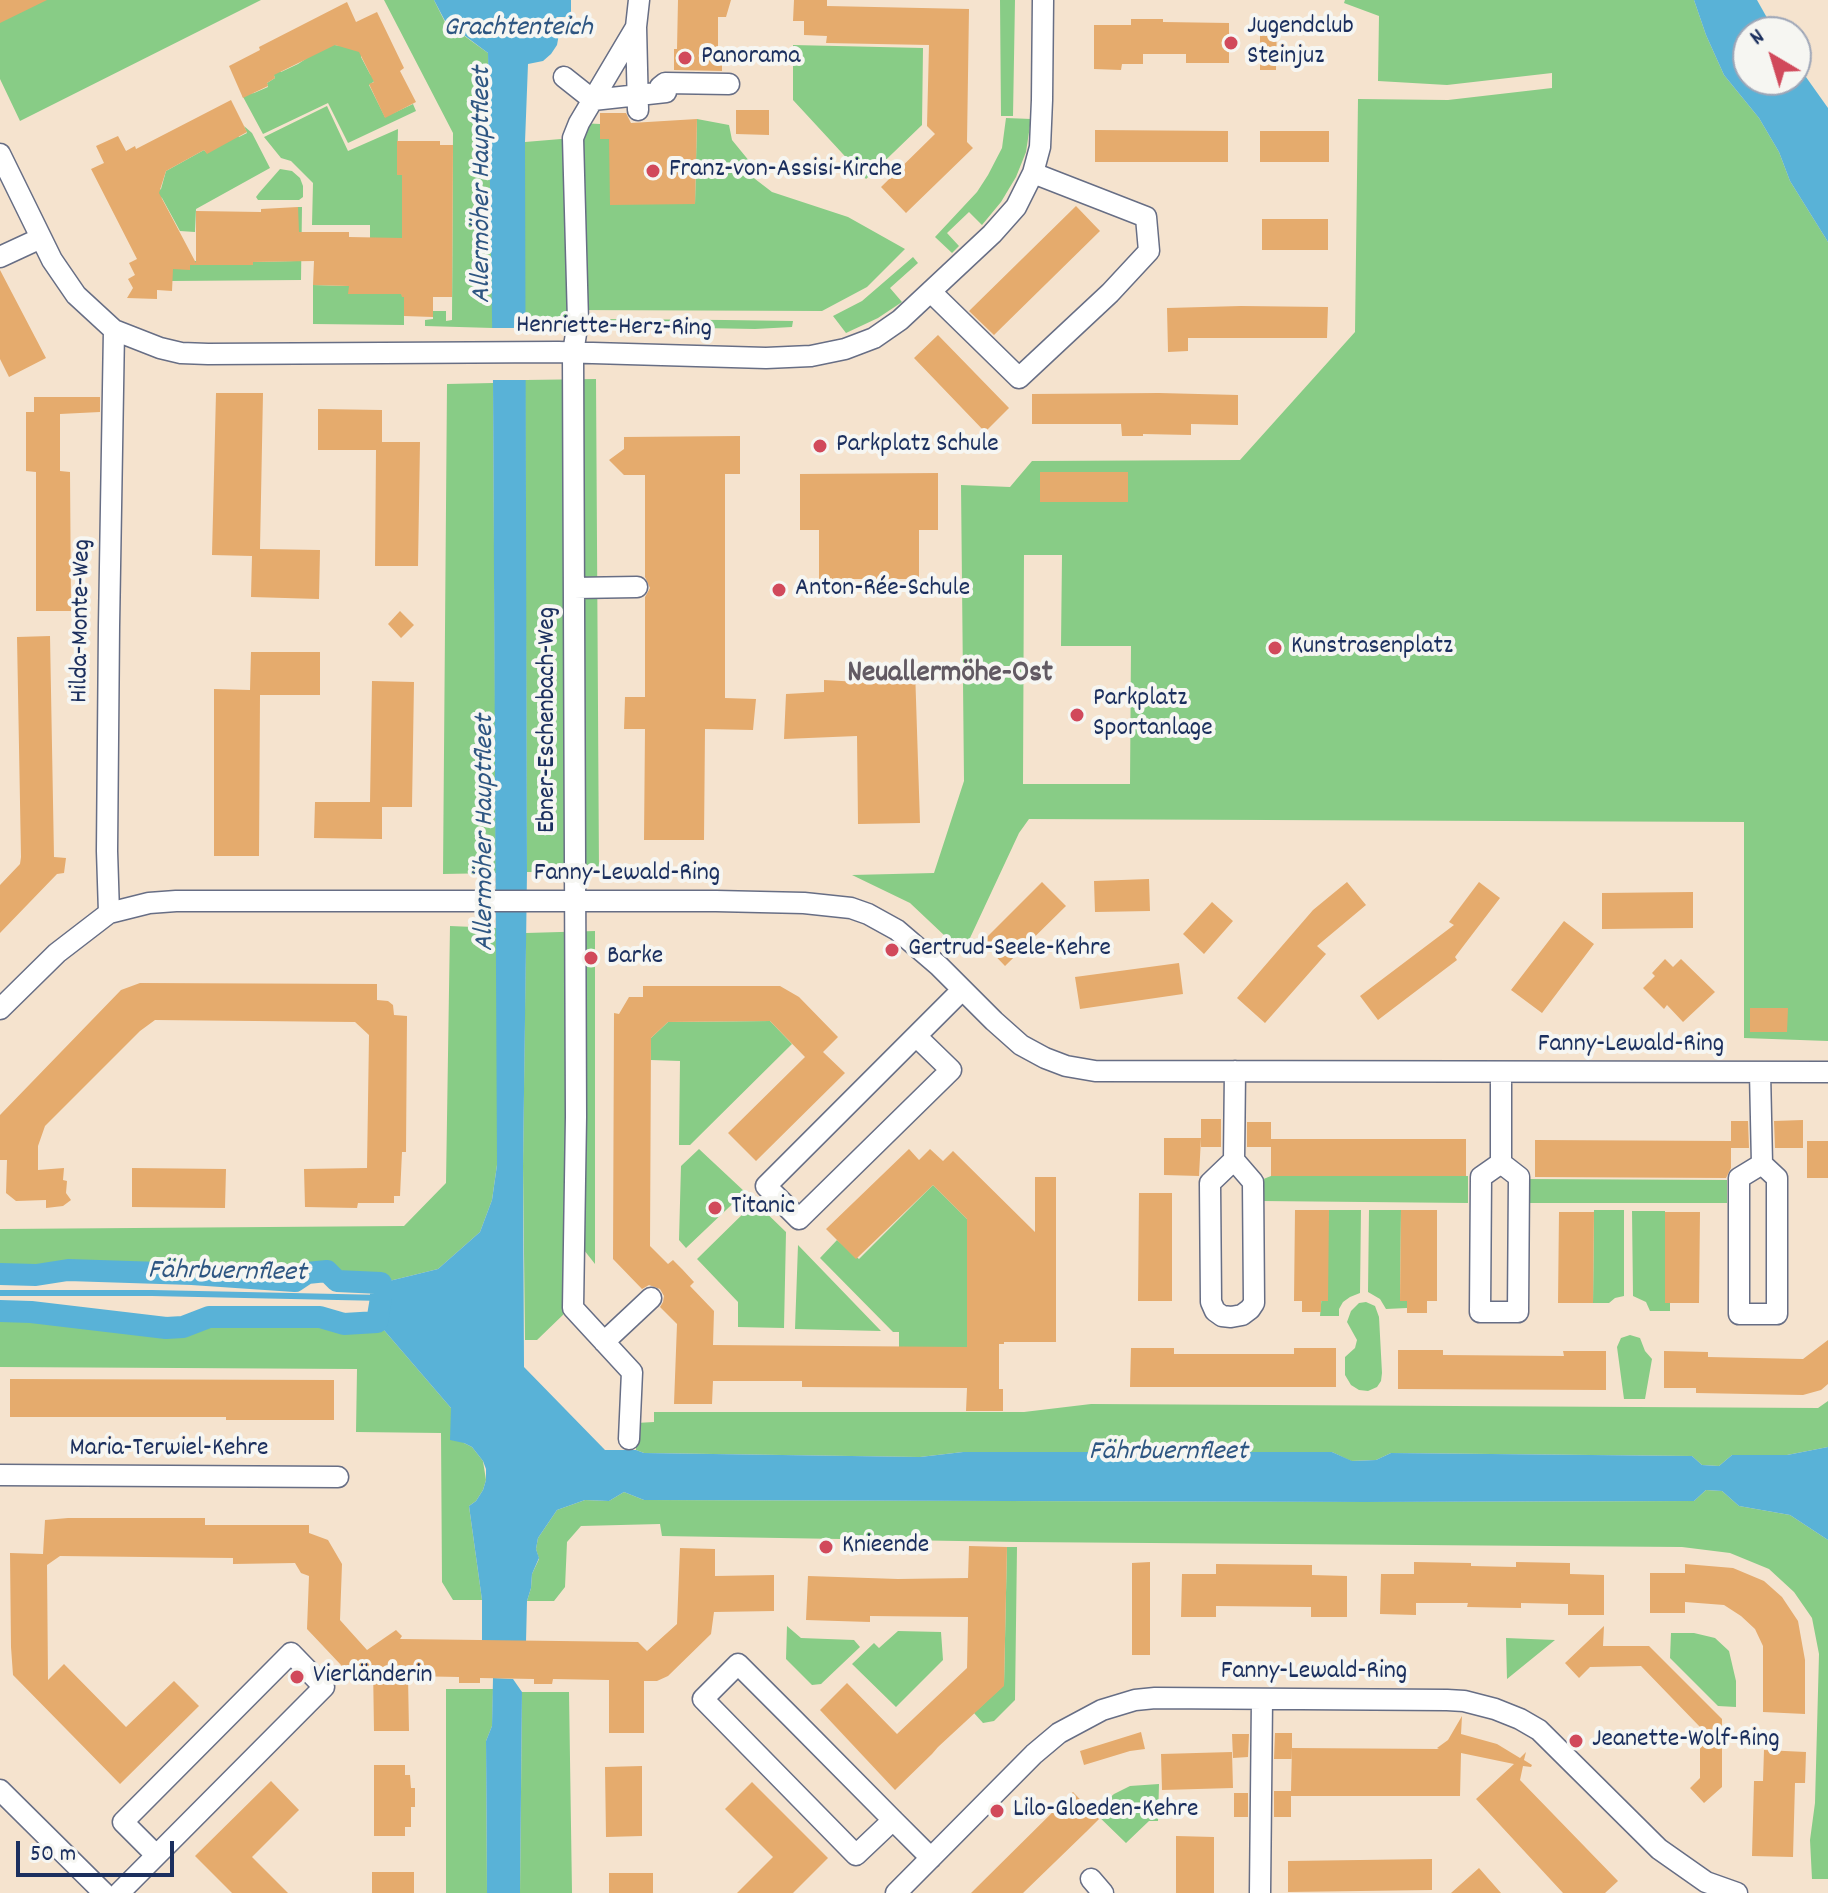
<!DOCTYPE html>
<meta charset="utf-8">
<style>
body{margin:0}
#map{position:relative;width:1828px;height:1893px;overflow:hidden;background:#f5e3ce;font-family:Dekko,sans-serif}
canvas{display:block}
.north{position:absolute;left:1732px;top:16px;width:80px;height:80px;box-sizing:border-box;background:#f6f6f2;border:2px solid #9ea6b7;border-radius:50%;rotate:322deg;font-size:22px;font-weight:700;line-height:32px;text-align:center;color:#1b2f5e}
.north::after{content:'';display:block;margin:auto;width:28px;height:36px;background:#d1495b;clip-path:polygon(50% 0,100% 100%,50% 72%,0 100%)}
.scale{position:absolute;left:16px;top:1841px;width:158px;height:36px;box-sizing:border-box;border:4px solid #1b2f5e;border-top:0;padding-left:10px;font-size:24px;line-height:28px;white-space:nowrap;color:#1b2f5e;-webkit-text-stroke:6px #f6f6f2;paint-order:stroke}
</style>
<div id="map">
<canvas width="1828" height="1893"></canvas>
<div class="north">N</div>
<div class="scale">50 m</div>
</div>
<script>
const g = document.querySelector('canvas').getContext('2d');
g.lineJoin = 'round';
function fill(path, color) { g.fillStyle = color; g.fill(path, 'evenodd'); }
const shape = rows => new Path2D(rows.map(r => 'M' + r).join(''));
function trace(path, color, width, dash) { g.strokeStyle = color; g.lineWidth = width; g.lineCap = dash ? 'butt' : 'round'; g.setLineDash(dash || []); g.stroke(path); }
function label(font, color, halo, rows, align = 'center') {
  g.font = font + ' Dekko,sans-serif'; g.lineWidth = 8; g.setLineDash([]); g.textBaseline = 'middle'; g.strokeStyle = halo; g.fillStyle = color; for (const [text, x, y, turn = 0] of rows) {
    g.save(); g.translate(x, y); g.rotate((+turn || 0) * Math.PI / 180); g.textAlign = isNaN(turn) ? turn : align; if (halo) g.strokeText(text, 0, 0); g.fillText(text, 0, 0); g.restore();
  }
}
const green = shape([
 [0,0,261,0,20,121,0,79],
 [384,0,434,0,445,22,488,53,493,328,425,326,425,320,433,319,433,311,446,311,446,321,452,320,453,133],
 [1000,0,1015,0,1013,116,1001,116],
 [1345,0,1694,0,1706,35,1724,75,1759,118,1779,152,1790,181,1828,242,1828,1041,1744,1038,1744,822,1029,819,1019,833,963,953,910,903,852,875,934,873,964,781,961,485,1010,487,1032,461,1240,460,1355,332,1358,99,1448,100,1552,88,1552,73,1447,85,1378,81,1379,16,1344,3],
 [1024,555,1062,555,1061,646,1131,646,1130,784,1023,784],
 [328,44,361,49,361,57,370,74,376,80,369,85,385,117,413,104,416,111,348,143,328,103,263,134,242,95,254,93,268,87,267,83,275,78,273,73,279,70,281,72,298,64],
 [793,45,923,48,922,125,866,179,793,100],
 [327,106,348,151,398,129,397,174,402,175,402,245,370,238,370,225,312,225,313,183,291,161,281,158,264,137],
 [1006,118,1031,119,1026,152,1016,177,1001,202,982,225,969,212,947,233,959,246,952,253,935,237,977,192,988,175,1002,148],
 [697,119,729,125,732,140,750,162,742,169,772,192,848,217,905,249,867,287,822,311,572,310,570,327,525,328,525,142,573,138,579,123,600,124,609,139,695,204],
 [244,126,252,133,270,168,196,209,195,232,180,231,162,198,155,193,161,189,166,171,204,150,207,153,236,133,239,137,247,133],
 [280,169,292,171,300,178,303,186,303,197,299,200,258,200,256,197,259,193],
 [298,207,302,207,301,280,170,281,170,269,190,269,190,261,232,261,233,265,252,265,253,262,296,261],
 [913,257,918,263,890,288,902,302,878,318,846,333,833,316,862,301],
 [313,285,349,286,349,294,401,294,412,296,404,307,404,325,313,324],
 [601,319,725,320,793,321,792,327,755,329,592,326],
 [596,379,599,872,527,872,525,380],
 [493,383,496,873,443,874,447,384],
 [450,926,497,928,497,1165,492,1200,480,1232,438,1269,381,1283,337,1281,327,1271,307,1273,295,1281,192,1274,68,1270,36,1275,0,1274,0,1229,404,1226,446,1183],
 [595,931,595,1264,580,1245,566,1312,537,1340,525,1340,523,1166,526,933],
 [770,1021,792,1044,690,1145,679,1145,680,1061,651,1060,651,1038,668,1022],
 [699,1149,745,1192,686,1248,679,1240,681,1166],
 [1271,1176,1468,1176,1468,1203,1261,1201,1261,1180],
 [1524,1179,1727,1180,1727,1203,1524,1203],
 [933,1185,967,1219,967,1347,899,1347,899,1332,893,1332,820,1258,837,1240,859,1259],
 [755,1202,786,1232,784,1328,738,1327,738,1302,697,1259],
 [1329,1210,1361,1210,1360,1293,1350,1297,1343,1302,1339,1309,1339,1316,1320,1316],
 [1369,1210,1401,1210,1400,1300,1407,1301,1407,1308,1386,1309,1380,1299,1368,1292],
 [1594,1210,1624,1210,1624,1296,1615,1298,1609,1303,1593,1303],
 [1632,1211,1665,1211,1665,1302,1670,1303,1670,1311,1650,1311,1646,1302,1633,1296],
 [798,1245,881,1331,795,1329],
 [1366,1302,1375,1306,1379,1317,1382,1373,1381,1381,1377,1387,1368,1391,1359,1390,1351,1385,1345,1375,1345,1357,1355,1348,1357,1340,1347,1322,1351,1311,1359,1303],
 [0,1311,31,1312,166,1328,183,1327,209,1317,320,1317,344,1324,377,1322,451,1408,464,1443,472,1447,483,1461,486,1480,483,1490,476,1501,469,1506,482,1600,453,1600,442,1582,441,1433,356,1432,357,1369,0,1367],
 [1630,1335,1640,1338,1645,1351,1652,1359,1645,1399,1624,1399,1617,1347,1621,1338],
 [1828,1401,1828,1447,1787,1455,1732,1455,1719,1466,1702,1465,1692,1456,1391,1453,1376,1460,1351,1461,1332,1452,963,1452,920,1457,644,1453,636,1450,636,1423,654,1422,654,1412,1024,1412,1091,1404,1818,1408],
 [1706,1490,1722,1491,1739,1506,1790,1515,1828,1540,1828,1879,1812,1879,1810,1840,1815,1803,1819,1654,1812,1618,1794,1592,1769,1569,1730,1553,1682,1547,1018,1542,662,1536,660,1524,581,1526,567,1542,565,1587,554,1601,527,1601,531,1588,532,1574,539,1559,536,1549,538,1538,557,1510,585,1500,609,1501,624,1492,644,1500,1365,1502,1694,1501],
 [1007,1547,1017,1547,1015,1700,994,1721,983,1723,974,1713,1004,1685],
 [787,1626,801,1638,854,1640,860,1647,821,1684,812,1685,786,1659],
 [898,1631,941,1632,943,1660,896,1707,852,1664,874,1643,879,1648],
 [1671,1633,1694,1633,1715,1638,1729,1651,1736,1681,1736,1707,1718,1706,1670,1658],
 [1506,1638,1555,1640,1507,1679],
 [446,1689,493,1689,492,1726,486,1741,487,1893,446,1893],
 [522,1692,569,1692,572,1893,520,1893],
 [1159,1784,1158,1821,1149,1821,1126,1843,1094,1812,1114,1794,1130,1786]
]);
const water = shape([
 [434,0,571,0,571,17,557,17,550,24,550,30,554,34,559,34,557,45,551,54,543,61,528,64,525,142,527,872,523,1166,524,1367,605,1450,636,1450,644,1453,920,1457,963,1452,1332,1452,1352,1461,1376,1460,1391,1453,1692,1456,1702,1465,1719,1466,1732,1455,1787,1455,1828,1447,1828,1540,1790,1515,1739,1506,1722,1491,1706,1490,1694,1501,1365,1502,644,1500,624,1492,609,1501,585,1500,557,1510,538,1538,536,1549,539,1558,532,1574,531,1588,527,1601,526,1642,482,1641,482,1600,469,1506,476,1501,483,1490,486,1480,486,1469,483,1461,472,1447,464,1443,450,1440,451,1408,377,1322,378,1298,381,1283,438,1269,480,1232,492,1200,497,1165,493,383,488,53,445,21],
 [1694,0,1757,0,1775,32,1748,32,1748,80,1796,80,1796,63,1828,108,1828,242,1790,181,1779,152,1759,118,1724,75,1706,35],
 [493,1678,513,1679,522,1692,520,1893,487,1893,486,1741,492,1726]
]);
const pier = shape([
 [489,328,529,328,529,380,489,380]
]);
const stream = shape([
 [0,1293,152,1293,384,1298]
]);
const canal = shape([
 [0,1274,36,1275,68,1270,192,1274,295,1281,307,1273,327,1271,337,1281,381,1283,381,1298,377,1322,344,1324,320,1317,209,1317,183,1327,166,1328,31,1312,0,1311]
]);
const building = shape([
 [0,0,47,0,0,23],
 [678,0,731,0,726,17,718,17,718,49,722,49,722,71,674,70,674,49,677,49],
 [794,0,827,0,827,6,969,9,967,142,973,148,906,213,881,187,935,134,927,126,929,45,826,43,827,36,804,35,804,21,793,21],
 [347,2,356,22,377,12,404,68,400,71,416,102,385,118,369,84,374,82,359,52,335,45,274,75,275,78,267,83,268,86,243,98,229,66,260,50,259,47],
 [1260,18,1277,18,1276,70,1260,70],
 [1131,19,1163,19,1163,22,1229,23,1229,63,1186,63,1186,54,1143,54,1143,64,1122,64,1121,70,1094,69,1094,25,1131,25],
 [231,100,247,132,207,154,204,150,166,171,159,193,196,263,196,211,261,212,261,209,298,207,299,232,349,232,349,237,402,238,402,175,397,175,397,141,440,141,440,145,453,145,452,297,433,297,433,317,404,316,404,297,402,297,401,294,348,294,349,286,313,285,314,261,253,262,253,265,190,265,190,270,173,269,172,291,157,290,157,299,127,298,133,288,128,279,135,275,129,263,137,259,91,169,104,163,96,146,118,136,126,151,135,146,136,149],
 [736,110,769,110,769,135,736,134],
 [600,113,626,113,631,123,697,119,695,204,610,205,609,139,600,139],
 [1095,130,1228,131,1228,162,1095,162],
 [1260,131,1329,131,1329,162,1260,162],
 [1076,206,1100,231,994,335,969,311],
 [1262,219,1328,219,1328,250,1262,250],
 [0,270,46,358,9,377,0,359],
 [1241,306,1328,307,1327,338,1188,338,1188,351,1168,352,1167,308],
 [938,335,1009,408,985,432,914,358],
 [216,393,263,393,260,549,320,550,319,599,251,597,252,556,212,555],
 [1159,393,1238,395,1238,425,1191,424,1191,435,1143,434,1143,436,1122,436,1121,424,1032,424,1032,394],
 [34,397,100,397,100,412,60,414,60,471,70,472,71,611,36,611,36,472,26,471,26,412,34,412],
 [318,409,382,410,382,442,420,442,418,566,375,566,376,450,318,450],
 [740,436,740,474,725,474,725,698,756,699,753,730,705,729,704,840,644,840,645,729,624,729,625,697,645,697,645,597,650,588,645,577,645,475,624,475,609,460,624,449,624,437],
 [1040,472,1128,472,1128,502,1040,502],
 [938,473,938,530,919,530,919,579,819,579,819,530,800,530,800,474],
 [400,611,414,625,401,638,388,624],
 [50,636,54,857,66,858,64,873,57,874,0,933,0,885,20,864,21,857,17,637],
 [251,652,320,652,320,695,260,695,259,856,214,856,214,689,250,690],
 [862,666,915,669,920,823,858,824,857,736,784,739,786,694,824,692,824,680,859,682],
 [372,681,414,682,412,807,382,807,382,839,314,838,315,802,370,802],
 [1149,879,1150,911,1095,912,1094,881],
 [1042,882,1066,906,1005,966,982,942],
 [1347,882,1366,905,1317,946,1326,954,1265,1023,1237,998,1313,910],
 [1479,882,1500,898,1455,957,1457,960,1378,1020,1360,996,1454,925,1449,922],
 [1693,892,1693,928,1602,929,1602,893],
 [1212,902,1233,921,1204,954,1183,934],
 [1564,921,1594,944,1542,1013,1511,990],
 [1665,959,1673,967,1681,959,1715,992,1683,1022,1667,1005,1664,1009,1643,988,1655,976,1652,973],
 [1179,963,1183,994,1080,1009,1075,977],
 [140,983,377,984,377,1000,388,1001,393,1005,394,1015,407,1016,406,1152,402,1152,400,1196,394,1196,394,1203,358,1203,357,1208,305,1207,304,1169,367,1168,369,1035,355,1022,155,1020,140,1031,45,1126,38,1146,38,1170,64,1168,63,1180,67,1181,66,1193,71,1200,63,1206,46,1208,46,1200,16,1201,6,1193,7,1160,0,1160,0,1115,121,990],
 [643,986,780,986,799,997,838,1037,823,1052,845,1073,756,1161,728,1133,805,1057,770,1021,668,1022,651,1038,650,1246,668,1264,673,1260,682,1269,694,1282,690,1286,714,1311,713,1345,967,1347,967,1219,933,1185,856,1259,826,1229,909,1149,919,1160,930,1149,943,1161,953,1151,1035,1232,1035,1177,1056,1177,1056,1342,1004,1342,1004,1344,999,1344,999,1389,1003,1389,1003,1411,966,1411,967,1388,802,1387,802,1381,713,1381,712,1404,674,1404,677,1324,660,1307,663,1302,664,1296,660,1289,649,1285,642,1289,613,1259,614,1013,619,1014,629,997,643,997],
 [1750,1008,1788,1008,1787,1032,1750,1032],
 [1201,1119,1221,1119,1221,1147,1201,1147],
 [1803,1120,1803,1148,1775,1148,1774,1121],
 [1731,1121,1748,1121,1749,1148,1731,1148],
 [1247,1122,1271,1122,1271,1143,1271,1139,1466,1139,1466,1176,1271,1176,1271,1147,1247,1147],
 [1164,1138,1201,1138,1199,1176,1164,1175],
 [1535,1140,1731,1141,1731,1168,1726,1178,1535,1177],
 [1807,1141,1828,1141,1828,1178,1807,1178],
 [132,1168,226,1169,225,1208,132,1207],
 [1139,1193,1172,1193,1172,1301,1138,1301],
 [1295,1210,1329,1210,1328,1301,1321,1301,1321,1312,1302,1312,1302,1301,1294,1301],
 [1401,1210,1437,1210,1437,1301,1427,1301,1427,1313,1407,1313,1407,1301,1400,1301],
 [1559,1212,1594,1212,1593,1303,1558,1303],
 [1665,1212,1700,1212,1699,1303,1665,1303],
 [1828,1340,1828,1384,1821,1390,1803,1395,1696,1393,1696,1388,1664,1388,1664,1351,1708,1352,1708,1357,1803,1359],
 [1131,1348,1174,1348,1174,1354,1294,1354,1294,1348,1336,1348,1336,1387,1130,1387],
 [1398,1350,1443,1350,1443,1355,1564,1356,1563,1351,1606,1351,1606,1390,1398,1389],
 [10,1379,334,1380,334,1420,226,1420,226,1417,10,1417],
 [68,1518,205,1518,205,1525,309,1525,309,1533,328,1540,342,1564,340,1620,367,1650,396,1630,402,1636,400,1639,401,1639,638,1642,647,1651,677,1624,680,1548,715,1549,715,1576,774,1575,774,1611,714,1612,711,1634,668,1676,657,1681,644,1681,644,1733,609,1733,609,1680,553,1679,552,1684,534,1684,534,1679,480,1678,480,1683,459,1683,459,1677,408,1676,409,1731,374,1731,373,1665,357,1682,307,1629,309,1576,301,1573,295,1563,233,1564,233,1558,60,1556,47,1565,48,1680,64,1664,126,1727,174,1681,199,1706,120,1784,13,1675,11,1647,10,1553,43,1554,45,1520],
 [969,1546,1007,1547,1004,1686,938,1747,932,1754,895,1790,820,1710,847,1683,897,1734,967,1668,968,1617,870,1616,870,1622,806,1620,808,1576,898,1579,968,1578],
 [1150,1562,1150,1655,1132,1655,1132,1563],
 [1414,1562,1471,1563,1471,1566,1516,1567,1516,1562,1570,1563,1570,1574,1604,1575,1604,1615,1568,1615,1568,1604,1521,1603,1521,1608,1467,1607,1468,1603,1416,1603,1416,1615,1380,1614,1381,1574,1414,1574],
 [1216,1564,1312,1565,1312,1575,1347,1576,1347,1617,1311,1617,1311,1607,1216,1606,1216,1617,1181,1617,1182,1574,1216,1574],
 [1685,1564,1733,1568,1764,1581,1782,1597,1798,1621,1805,1660,1805,1714,1763,1712,1763,1646,1755,1629,1741,1616,1724,1605,1685,1602,1685,1613,1650,1613,1650,1573,1685,1573],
 [1604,1626,1603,1646,1649,1646,1722,1719,1722,1787,1704,1803,1690,1788,1700,1778,1700,1727,1641,1666,1590,1667,1579,1678,1565,1663],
 [1462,1716,1461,1734,1497,1744,1520,1758,1526,1752,1524,1760,1532,1765,1531,1767,1523,1766,1520,1780,1618,1881,1605,1893,1563,1893,1476,1799,1514,1764,1461,1753,1460,1796,1291,1796,1291,1817,1274,1817,1274,1791,1291,1791,1292,1748,1439,1749,1437,1748,1448,1740],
 [1141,1732,1145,1749,1130,1751,1084,1765,1080,1751],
 [1275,1733,1292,1733,1292,1759,1274,1759],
 [1232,1734,1249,1734,1248,1757,1233,1758],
 [1764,1750,1806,1752,1805,1783,1795,1783,1793,1857,1752,1856,1754,1781,1763,1781],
 [1232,1752,1233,1788,1162,1790,1161,1754],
 [374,1765,405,1765,405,1775,410,1775,411,1788,415,1788,415,1807,411,1807,411,1827,405,1827,405,1836,374,1836],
 [642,1766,642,1836,606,1837,605,1767],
 [271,1781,299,1810,252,1857,288,1893,232,1893,195,1856],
 [752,1782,828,1858,793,1893,737,1893,773,1857,725,1809],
 [1073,1792,1099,1819,1086,1832,1023,1893,971,1893],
 [1234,1793,1248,1793,1248,1817,1234,1817],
 [1176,1836,1214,1837,1214,1893,1176,1893],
 [1432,1859,1432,1890,1288,1892,1288,1861],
 [1479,1868,1501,1893,1451,1893],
 [372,1872,414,1872,414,1893,372,1893],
 [609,1873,653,1873,653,1893,609,1893]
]);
const street = shape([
 [636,27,638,110],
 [564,77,593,100,666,92],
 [660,87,665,83,729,84],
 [0,154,52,260,76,295,114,330,160,348,181,353,208,354,558,352,766,358,811,356,845,349,874,338,900,320,992,234,1016,207,1033,173,1040,147,1042,100,1043,0],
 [0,257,41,238],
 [931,292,1019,378,1110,293,1149,251,1146,217,1033,173],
 [574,588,637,587],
 [109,913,107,851,109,626,114,330],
 [0,1009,57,953,109,913,149,903,176,901,716,901,804,903,851,908,868,914,897,930,939,966,994,1021,1021,1045,1045,1058,1066,1066,1095,1071,1828,1072],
 [917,1037,951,1070,799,1219,766,1186,962,990],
 [1760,1072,1762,1164,1777,1178,1777,1314,1739,1314,1739,1178,1762,1164],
 [1234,1160,1210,1183,1211,1302,1215,1311,1222,1316,1231,1317,1242,1315,1250,1309,1254,1303,1253,1182,1234,1160,1235,1071],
 [1501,1163,1519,1177,1518,1312,1480,1312,1481,1177,1501,1163],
 [1501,1163,1501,1072],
 [604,1342,651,1298],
 [629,1439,632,1372,573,1308,576,1117,573,353,578,321,573,138,579,123,636,27,639,0],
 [0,1475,338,1477],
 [0,1790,104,1893],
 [893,1820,856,1855,703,1699,738,1664,791,1717,893,1820,931,1858],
 [1091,1879,1103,1893],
 [119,1893,324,1687,291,1653,123,1822,156,1855],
 [896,1893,1034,1754,1059,1733,1102,1710,1135,1700,1155,1698,1447,1700,1464,1701,1495,1709,1520,1719,1539,1730,1659,1849,1706,1882,1737,1893],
 [1260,1893,1262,1699]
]);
const markers = [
 [1231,43,8,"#d1495b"],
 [685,58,8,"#d1495b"],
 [653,171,8,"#d1495b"],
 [820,446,8,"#d1495b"],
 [779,590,8,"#d1495b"],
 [1275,648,8,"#d1495b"],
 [1077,715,8,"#d1495b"],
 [892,950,8,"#d1495b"],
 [591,958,8,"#d1495b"],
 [715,1208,8,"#d1495b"],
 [826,1547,8,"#d1495b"],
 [297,1677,8,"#d1495b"],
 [1576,1741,8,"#d1495b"],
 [997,1811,8,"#d1495b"]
];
const poiNames = [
 ["Jugendclub",1247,28],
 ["Steinjuz",1247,58],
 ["Panorama",701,58],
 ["Franz-von-Assisi-Kirche",669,171],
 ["Parkplatz Schule",836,446],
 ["Anton-Rée-Schule",795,590],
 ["Kunstrasenplatz",1291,648],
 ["Parkplatz",1093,700],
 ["Sportanlage",1093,730],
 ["Gertrud-Seele-Kehre",908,950],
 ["Barke",607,958],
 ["Titanic",731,1208],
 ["Knieende",842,1547],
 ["Vierländerin",313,1677],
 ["Jeanette-Wolf-Ring",1592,1741],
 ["Lilo-Gloeden-Kehre",1013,1811]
];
const streetNames = [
 ["Henriette-Herz-Ring",614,329,1],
 ["Hilda-Monte-Weg",83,621,-89],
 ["Ebner-Eschenbach-Weg",549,720,-90],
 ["Fanny-Lewald-Ring",627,875],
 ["Fanny-Lewald-Ring",1631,1046],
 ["Maria-Terwiel-Kehre",169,1450],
 ["Fanny-Lewald-Ring",1314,1673]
];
const waterNames = [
 ["Grachtenteich",518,30],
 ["Allermöher Hauptfleet",484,185,-90],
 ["Allermöher Hauptfleet",487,833,-90],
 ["Fährbuernfleet",227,1274,1],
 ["Fährbuernfleet",1168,1454]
];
const quarterNames = [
 ["Neuallermöhe-Ost",950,676]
];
fill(green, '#88cc86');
fill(water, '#59b2d7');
fill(pier, '#f5e3ce');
trace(stream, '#59b2d7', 6);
trace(canal, '#59b2d7', 22);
fill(building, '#e5ab6d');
trace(street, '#676e85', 23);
trace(street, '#fff', 20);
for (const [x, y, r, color] of markers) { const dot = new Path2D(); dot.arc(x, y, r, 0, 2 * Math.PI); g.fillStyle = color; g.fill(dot); trace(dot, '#f6f6f2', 3); }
label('26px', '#1b2f5e', '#f6f6f2', poiNames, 'left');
label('26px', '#1b2f5e', '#f6f6f2', streetNames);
label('italic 28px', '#2e5682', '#f6f6f2', waterNames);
label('bold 30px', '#625a63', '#f6f6f2', quarterNames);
</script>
